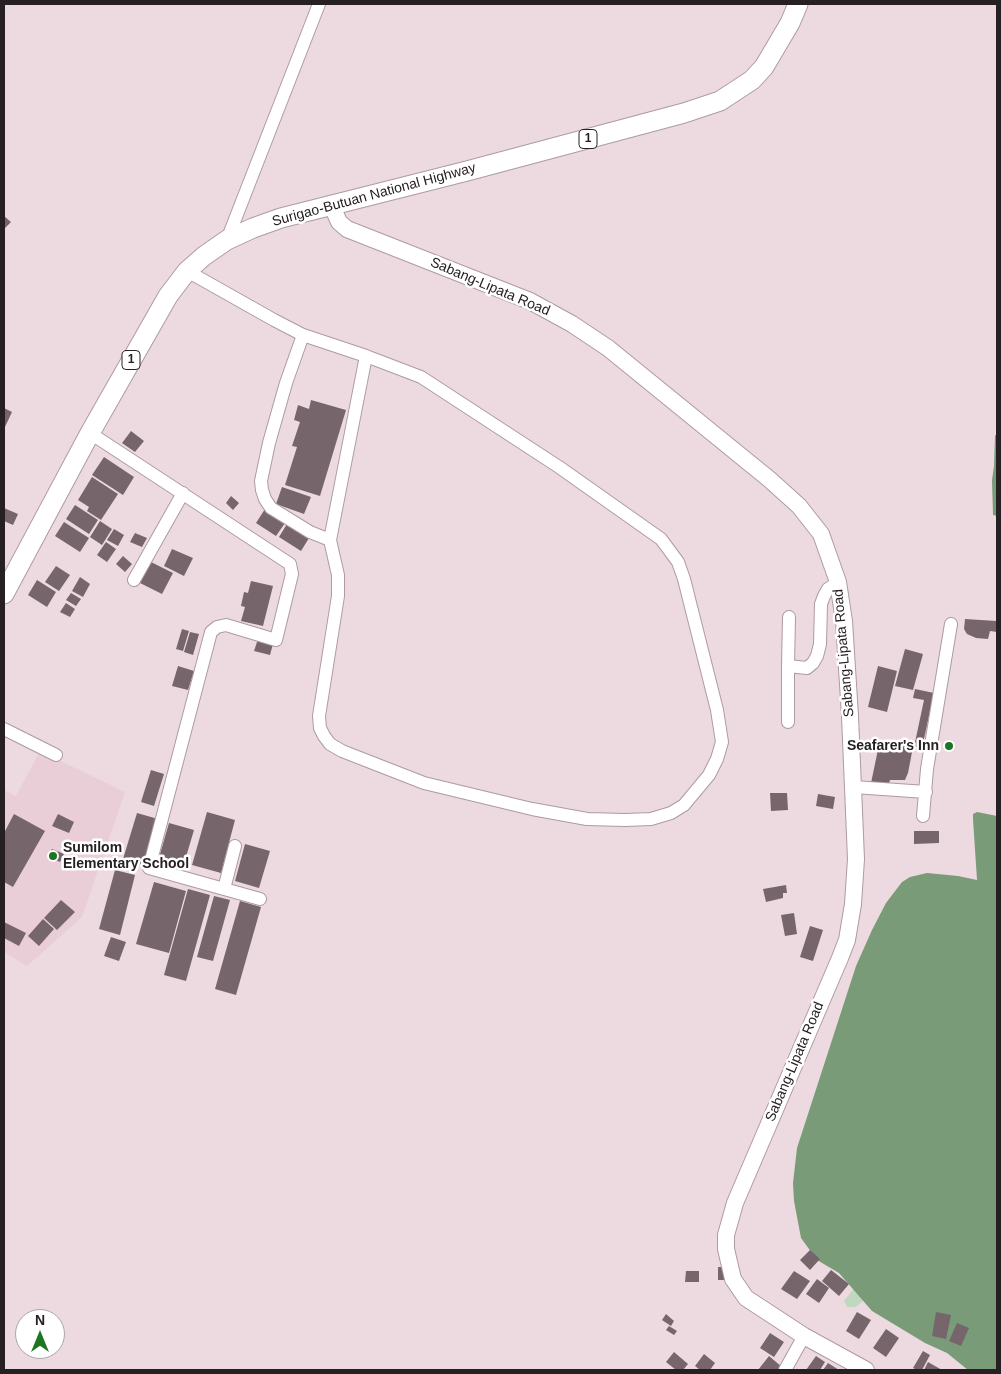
<!DOCTYPE html>
<style>
body{margin:0}
#map{position:relative;width:1001px;height:1374px;overflow:hidden;background:#eddae0;font-family:Arial,sans-serif}
canvas{display:block}
.frame{position:absolute;inset:0;border:5px solid #272022;pointer-events:none}
.north{position:absolute;left:15px;top:1309px;width:50px;height:50px;box-sizing:border-box;background:#fff;border:1px solid #a9a6a7;border-radius:50%;rotate:0deg;font-size:14px;font-weight:700;line-height:20px;text-align:center;color:#272022}
.north::after{content:'';display:block;margin:auto;width:18px;height:22px;background:#1b7522;clip-path:polygon(50% 0,100% 100%,50% 72%,0 100%)}
</style>
<div id="map">
<canvas width="1001" height="1374"></canvas>
<div class="frame"></div>
<div class="north">N</div>
</div>
<script>
const g = document.querySelector('canvas').getContext('2d');
g.lineJoin = 'round';
function fill(path, color) { g.fillStyle = color; g.fill(path, 'evenodd'); }
const shape = rows => new Path2D(rows.map(r => 'M' + r).join(''));
function trace(path, color, width, dash) { g.strokeStyle = color; g.lineWidth = width; g.lineCap = dash ? 'butt' : 'round'; g.setLineDash(dash || []); g.stroke(path); }
function label(font, color, halo, rows, align = 'center') {
  g.font = font + ' Arial,sans-serif'; g.lineWidth = 5; g.setLineDash([]); g.textBaseline = 'middle'; g.strokeStyle = halo; g.fillStyle = color; for (const [text, x, y, turn = 0] of rows) {
    g.save(); g.translate(x, y); g.rotate((+turn || 0) * Math.PI / 180); g.textAlign = isNaN(turn) ? turn : align; if (halo) g.strokeText(text, 0, 0); g.fillText(text, 0, 0); g.restore();
  }
}
const built = shape([
 [40,751,125,792,82,917,27,966,4,952,4,790,16,796]
]);
const green = shape([
 [857,1284,864,1293,863,1301,856,1307,847,1307,844,1301]
]);
const water = shape([
 [995,435,997,436,997,516,993,515,992,480,994,466],
 [977,812,997,816,997,1370,968,1370,947,1353,925,1343,872,1311,839,1273,817,1260,801,1238,794,1201,793,1183,797,1148,856,966,872,930,886,903,902,882,910,877,927,873,958,876,977,880,973,819,973,814]
]);
const building = shape([
 [4,216,11,222,4,229],
 [311,400,346,410,320,496,285,485,297,447,292,446,300,422,294,420,298,405,309,409],
 [4,408,12,412,4,429],
 [131,431,144,441,135,452,122,443],
 [104,457,134,477,123,495,92,475],
 [92,477,118,494,101,520,87,511,89,507,78,500],
 [282,487,311,497,304,514,276,504],
 [231,496,239,503,233,510,226,503],
 [75,505,98,520,89,534,66,519],
 [4,508,18,514,13,525,4,521],
 [265,509,285,523,276,536,256,523],
 [100,521,112,529,102,545,90,537],
 [64,522,89,538,80,552,55,536],
 [287,524,309,538,301,551,279,537],
 [114,529,124,535,118,546,107,540],
 [135,533,147,538,142,547,130,542],
 [106,542,116,549,107,562,97,555],
 [172,549,193,558,184,576,164,566],
 [123,556,132,564,125,572,116,564],
 [151,562,173,573,162,594,140,583],
 [56,566,70,575,59,591,45,582],
 [80,577,90,584,83,597,72,591],
 [37,580,56,592,47,607,28,595],
 [251,581,273,586,263,626,241,621,245,607,241,606,244,592,248,593],
 [71,593,81,599,76,606,66,600],
 [66,603,75,609,70,617,60,612],
 [965,619,997,621,997,632,990,631,988,639,976,638,967,634,964,629],
 [182,629,189,631,183,651,176,649],
 [190,632,199,634,193,655,184,652],
 [258,639,273,644,270,655,254,651],
 [905,649,923,654,913,690,895,686],
 [178,666,194,671,188,690,172,686],
 [878,666,897,671,887,712,868,707],
 [915,689,934,693,922,748,914,747,924,700,913,698],
 [880,740,913,747,908,773,905,780,890,780,888,787,871,783],
 [151,770,164,774,154,806,141,802],
 [770,793,787,793,788,810,771,811],
 [818,794,835,797,833,809,816,806],
 [207,812,235,820,221,873,192,865],
 [137,813,158,819,144,866,123,859],
 [14,814,45,831,13,887,4,882,4,833],
 [58,814,74,822,69,833,52,826],
 [169,823,194,830,183,867,158,861],
 [914,831,939,831,939,843,914,844],
 [245,844,270,851,259,888,235,881],
 [52,849,64,854,60,862,48,857],
 [115,870,135,875,120,935,99,929],
 [154,882,186,891,169,953,136,944],
 [786,885,787,893,783,893,783,898,766,902,763,889],
 [188,889,210,895,186,981,164,975],
 [214,896,230,900,213,961,197,957],
 [61,900,75,912,57,930,44,918],
 [240,901,261,907,236,995,215,989],
 [794,913,797,934,785,936,781,915],
 [43,919,54,929,39,946,28,936],
 [4,922,26,933,19,946,4,938],
 [810,926,823,930,813,961,800,957],
 [111,937,126,942,119,961,104,956],
 [810,1250,820,1259,810,1270,800,1260],
 [718,1267,725,1267,725,1280,718,1280],
 [831,1270,849,1284,839,1296,822,1281],
 [686,1271,699,1271,699,1282,685,1282],
 [794,1271,810,1281,797,1299,781,1289],
 [817,1279,829,1288,819,1303,806,1294],
 [857,1312,871,1320,859,1339,846,1331],
 [936,1312,951,1315,946,1339,932,1336],
 [666,1314,674,1321,671,1326,662,1320],
 [957,1323,969,1328,961,1346,949,1341],
 [669,1326,677,1331,674,1335,666,1330],
 [886,1329,899,1338,886,1357,873,1348],
 [770,1333,784,1342,774,1357,760,1348],
 [923,1351,930,1355,922,1370,917,1370,913,1368],
 [674,1352,688,1364,683,1370,676,1370,666,1362],
 [704,1354,715,1363,710,1370,700,1370,695,1366],
 [769,1356,782,1367,779,1370,758,1370],
 [816,1356,825,1362,820,1370,806,1370],
 [928,1362,942,1370,924,1370],
 [828,1363,839,1370,823,1370]
]);
const minor = shape([
 [227,240,319,4],
 [187,271,274,320,303,335,366,356,421,377,559,467,661,539,678,562,684,579,717,710,722,742,717,759,709,775,684,805,671,813,651,819,625,820,587,819,532,809,424,783,342,751,330,744,324,736,320,728,319,716,338,596,338,575,330,540,366,356],
 [303,335,286,383,269,443,261,481,262,490,265,499,271,508,310,532,330,540],
 [90,433,290,564,292,574,276,640,226,625,217,627,211,632,149,868,260,899],
 [134,580,183,493],
 [789,617,788,666,807,668,813,663,817,656,820,644,821,604,824,596,828,589,838,582],
 [788,722,788,666],
 [4,729,56,755],
 [854,787,926,792],
 [923,816,927,769,951,624],
 [224,889,235,846],
 [785,1370,804,1336]
]);
const major = shape([
 [331,204,339,222,347,229,530,301,572,324,608,348,769,479,799,506,821,534,838,582,844,621,850,716,856,859,853,904,847,940,840,958,735,1203,726,1235,726,1249,733,1279,746,1298,804,1336,866,1370]
]);
const highway = shape([
 [4,594,90,433,168,296,187,271,204,256,227,240,253,228,281,218,467,171,684,113,720,101,752,80,764,67,790,23,798,4]
]);
const markers = [
 [949,746,5,"#1b7522"],
 [53,856,5,"#1b7522"]
];
const shields = [
 [588,139,18],
 [131,360,18]
];
const shieldNames = [
 ["1",588,139],
 ["1",131,360]
];
const streetNames = [
 ["Surigao-Butuan National Highway",374,195,-15],
 ["Sabang-Lipata Road",490,287,23],
 ["Sabang-Lipata Road",844,653,-95],
 ["Sabang-Lipata Road",795,1062,-67]
];
const poiNames = [
 ["Seafarer's Inn",939,746],
 ["Sumilom",63,848,"left"],
 ["Elementary School",63,864,"left"]
];
fill(built, '#eaced7');
fill(green, '#c1d8c0');
fill(water, '#799b77');
fill(building, '#76656a');
trace(minor, '#ad9ba1', 14);
trace(major, '#ad9ba1', 18);
trace(highway, '#ad9ba1', 21);
trace(minor, '#fff', 12);
trace(major, '#fff', 16);
trace(highway, '#fff', 19);
for (const [x, y, r, color] of markers) { const dot = new Path2D(); dot.arc(x, y, r, 0, 2 * Math.PI); g.fillStyle = color; g.fill(dot); trace(dot, '#fff', 2); }
for (const [x, y, w] of shields) { const box = new Path2D(); box.roundRect(x - w / 2, y - 9.5, w, 19, 4); g.fillStyle = '#fff'; g.fill(box); trace(box, '#272022', 1); }
label('bold 12px', '#272022', null, shieldNames);
label('14px', '#272022', '#fff', streetNames);
label('bold 14px', '#272022', '#fff', poiNames, 'right');
</script>
